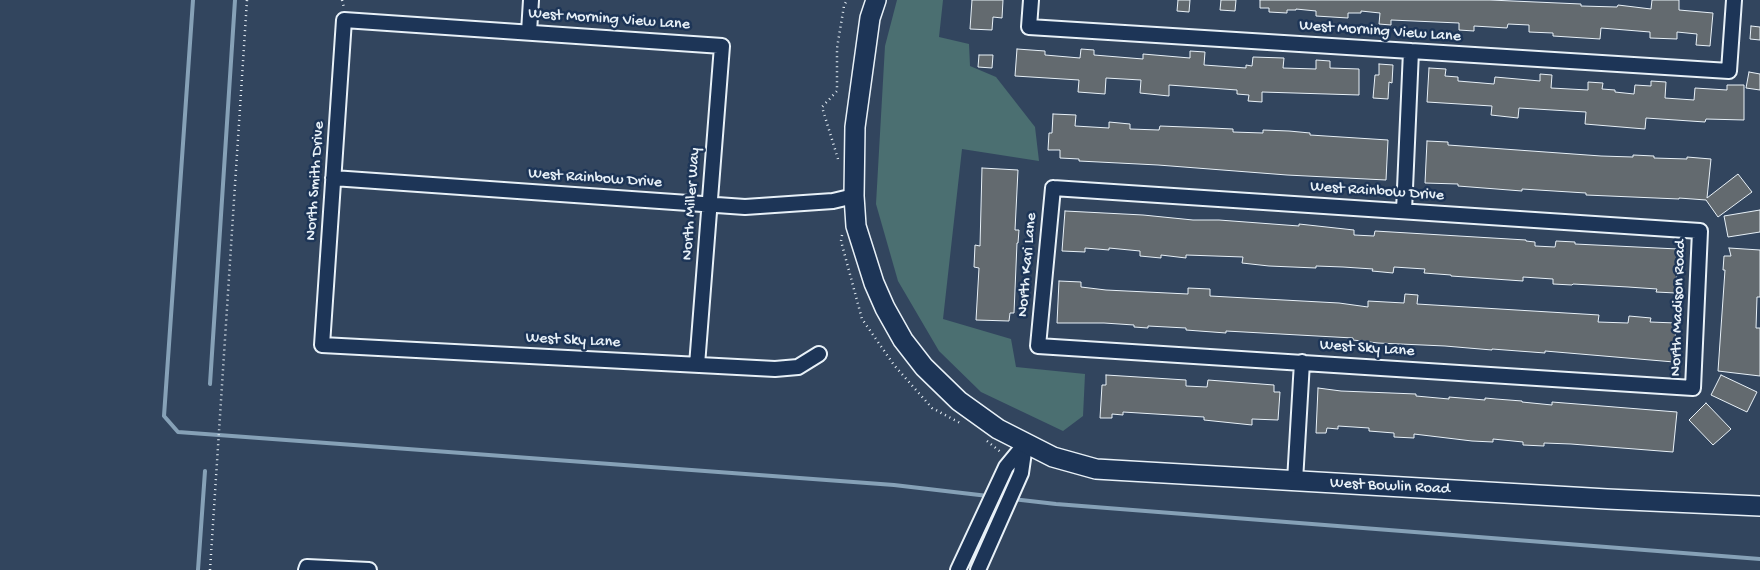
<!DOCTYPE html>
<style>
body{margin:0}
canvas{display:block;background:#32455e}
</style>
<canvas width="1760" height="570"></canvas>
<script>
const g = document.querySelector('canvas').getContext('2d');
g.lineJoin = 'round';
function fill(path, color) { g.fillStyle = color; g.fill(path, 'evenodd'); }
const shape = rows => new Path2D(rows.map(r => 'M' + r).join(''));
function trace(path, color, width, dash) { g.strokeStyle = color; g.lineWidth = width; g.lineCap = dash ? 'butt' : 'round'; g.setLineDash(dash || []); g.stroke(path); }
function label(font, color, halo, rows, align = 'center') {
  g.font = font + ' "Gochi Hand",sans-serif'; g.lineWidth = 5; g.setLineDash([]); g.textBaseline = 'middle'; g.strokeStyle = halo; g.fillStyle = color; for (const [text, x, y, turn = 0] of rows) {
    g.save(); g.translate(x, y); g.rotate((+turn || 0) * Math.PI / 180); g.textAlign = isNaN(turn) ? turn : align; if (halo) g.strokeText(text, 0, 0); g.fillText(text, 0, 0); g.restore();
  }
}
const green = shape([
 [897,0,943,0,939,37,969,44,970,66,996,77,1035,127,1039,161,962,149,943,319,1011,339,1016,367,1085,374,1083,416,1063,431,981,392,939,351,898,281,876,204,885,46]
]);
const stream = shape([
 [193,0,164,416,178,432,894,485,988,496],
 [210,384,235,0],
 [995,497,1056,504,1760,559],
 [198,570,205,471]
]);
const building = shape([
 [972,0,1003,0,1002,18,993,17,992,30,970,29,972,0],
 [1178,0,1190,0,1189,12,1177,11,1178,0],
 [1221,0,1236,0,1235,11,1220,10,1221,0],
 [1260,0,1490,0,1581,4,1581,6,1617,7,1618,5,1651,9,1652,0,1679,0,1679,10,1713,13,1710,46,1696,45,1697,34,1677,32,1677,39,1650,38,1650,32,1601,28,1600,39,1553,36,1553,33,1529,32,1529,25,1508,24,1507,28,1474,26,1474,31,1459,30,1459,23,1391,20,1391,25,1379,24,1380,13,1361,11,1361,13,1348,13,1348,18,1316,16,1316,11,1296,9,1296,10,1287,10,1287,13,1269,12,1269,8,1260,8,1260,0],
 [1751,26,1760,27,1760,40,1750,39,1751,26],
 [1017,49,1045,51,1045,55,1080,58,1081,49,1094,50,1094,55,1143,59,1143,54,1190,58,1190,51,1205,52,1204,65,1246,68,1246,65,1252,66,1253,57,1284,58,1283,68,1316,69,1316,60,1330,61,1330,68,1359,69,1359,95,1262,92,1262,102,1248,101,1249,95,1237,94,1237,90,1169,85,1169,96,1140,93,1141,80,1106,78,1105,94,1078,92,1079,80,1015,76,1017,49],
 [979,55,993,55,992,68,978,67,979,55],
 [1379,64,1393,65,1392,83,1389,82,1388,99,1373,98,1375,75,1379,75,1379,64],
 [1429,68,1446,69,1445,76,1458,77,1458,81,1494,84,1495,77,1540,81,1540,74,1552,75,1551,88,1588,90,1588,82,1603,83,1602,89,1615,90,1615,92,1634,94,1635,85,1651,86,1651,81,1666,82,1665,98,1694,100,1695,88,1727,90,1727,85,1744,85,1744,120,1706,119,1705,122,1646,118,1645,129,1585,124,1586,112,1519,108,1518,118,1491,115,1492,106,1427,102,1429,68],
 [1749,72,1760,74,1760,90,1746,88,1749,72],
 [1053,114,1076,115,1075,126,1109,128,1109,122,1130,124,1130,129,1159,130,1160,126,1211,128,1233,129,1233,132,1263,133,1263,130,1289,131,1310,133,1310,135,1388,140,1386,180,1287,175,1158,165,1079,161,1079,159,1060,158,1060,150,1048,150,1049,133,1052,133,1053,114],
 [1427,141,1448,142,1448,145,1601,156,1633,157,1633,155,1654,156,1654,158,1687,159,1687,157,1711,159,1707,198,1738,174,1752,192,1718,217,1706,200,1679,198,1679,199,1586,195,1586,193,1522,189,1522,191,1458,186,1458,184,1425,183,1427,141],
 [982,168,1018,170,1015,230,1019,230,1018,243,1017,243,1014,313,1010,313,1009,321,976,320,979,268,974,267,975,245,980,246,982,168],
 [1760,210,1760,232,1728,237,1724,216,1760,210],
 [1065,211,1143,215,1193,220,1219,220,1299,226,1299,224,1354,230,1354,235,1374,236,1375,231,1526,240,1526,241,1535,242,1535,246,1555,247,1556,241,1575,242,1575,244,1678,249,1676,293,1656,292,1657,289,1628,287,1573,284,1572,285,1553,284,1553,279,1523,277,1523,281,1451,276,1451,275,1424,273,1425,269,1394,267,1393,273,1372,271,1373,269,1343,267,1316,266,1316,268,1269,266,1242,263,1243,257,1186,255,1186,258,1161,255,1161,258,1140,256,1140,251,1109,248,1109,250,1085,248,1085,252,1062,251,1065,211],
 [1729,248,1760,250,1760,297,1757,297,1756,328,1760,328,1760,376,1718,371,1725,270,1723,270,1724,256,1731,256,1729,248],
 [1059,281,1081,282,1081,287,1106,290,1188,294,1188,288,1210,289,1210,296,1339,303,1368,307,1368,301,1404,303,1405,294,1418,295,1417,304,1599,315,1598,322,1628,323,1629,316,1651,318,1650,322,1676,323,1674,362,1545,351,1545,353,1492,349,1492,350,1445,346,1378,343,1353,340,1353,338,1226,331,1226,333,1186,330,1186,328,1148,326,1148,328,1134,327,1134,325,1104,323,1057,323,1059,281],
 [1106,375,1186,380,1186,386,1207,387,1208,380,1274,385,1274,392,1280,392,1278,420,1252,419,1252,425,1204,420,1204,417,1123,412,1123,415,1112,414,1112,418,1100,418,1102,385,1106,385,1106,375],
 [1721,375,1757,392,1747,412,1711,395,1721,375],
 [1318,388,1341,391,1416,394,1416,396,1449,399,1449,397,1485,400,1485,398,1496,399,1522,401,1522,402,1552,405,1552,402,1677,412,1673,452,1571,444,1544,443,1544,446,1523,445,1523,442,1493,439,1493,442,1472,441,1414,434,1414,438,1394,437,1394,433,1369,431,1369,428,1338,426,1338,429,1327,428,1326,433,1316,433,1318,388],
 [1706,403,1731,429,1713,445,1689,420,1706,403]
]);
const path = shape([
 [342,0,344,8],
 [838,159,822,107,837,91,837,48,844,6,847,0],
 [842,235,841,241,862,319,894,365,932,408,962,424],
 [987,441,1002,453],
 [210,570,247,0]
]);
const street = shape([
 [1031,0,1029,27,1729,71,1734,0],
 [529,32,531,0],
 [333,178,745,207,833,201,854,196],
 [1053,188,1700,231,1693,388,1038,346,1053,188],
 [1404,211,1411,51],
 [697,365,722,46,344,20,322,345,775,369,798,367,819,354],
 [1295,481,1302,362],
 [306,570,307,567,369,570],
 [958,570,1006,467,1025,444],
 [978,570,1021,473,1025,445]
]);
const secondary = shape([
 [876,0,870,18,855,127,854,196,856,226,874,283,885,308,903,340,924,367,959,401,998,429,1053,457,1096,469,1607,499,1760,506]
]);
const streetNames = [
 ["West Morning View Lane",609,20,4],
 ["West Morning View Lane",1380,32,4],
 ["West Rainbow Drive",595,179,4],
 ["North Smith Drive",316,181,-86],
 ["West Rainbow Drive",1377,192,4],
 ["North Miller Way",692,204,-86],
 ["North Kari Lane",1028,265,-85],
 ["North Madison Road",1679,308,-88],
 ["West Sky Lane",573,341,3],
 ["West Sky Lane",1367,349,4],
 ["West Bowlin Road",1390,487,3]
];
fill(green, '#4b6f71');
trace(stream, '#86a1b7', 4);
fill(building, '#636a6f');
trace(building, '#e8f1f8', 1);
trace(street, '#e8f1f8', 18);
trace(secondary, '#e8f1f8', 22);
trace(path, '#e8f1f8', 2.5, [1, 4]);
trace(street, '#1d3557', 14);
trace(secondary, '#1d3557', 19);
label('16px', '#e8f1f8', '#1d3557', streetNames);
</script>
